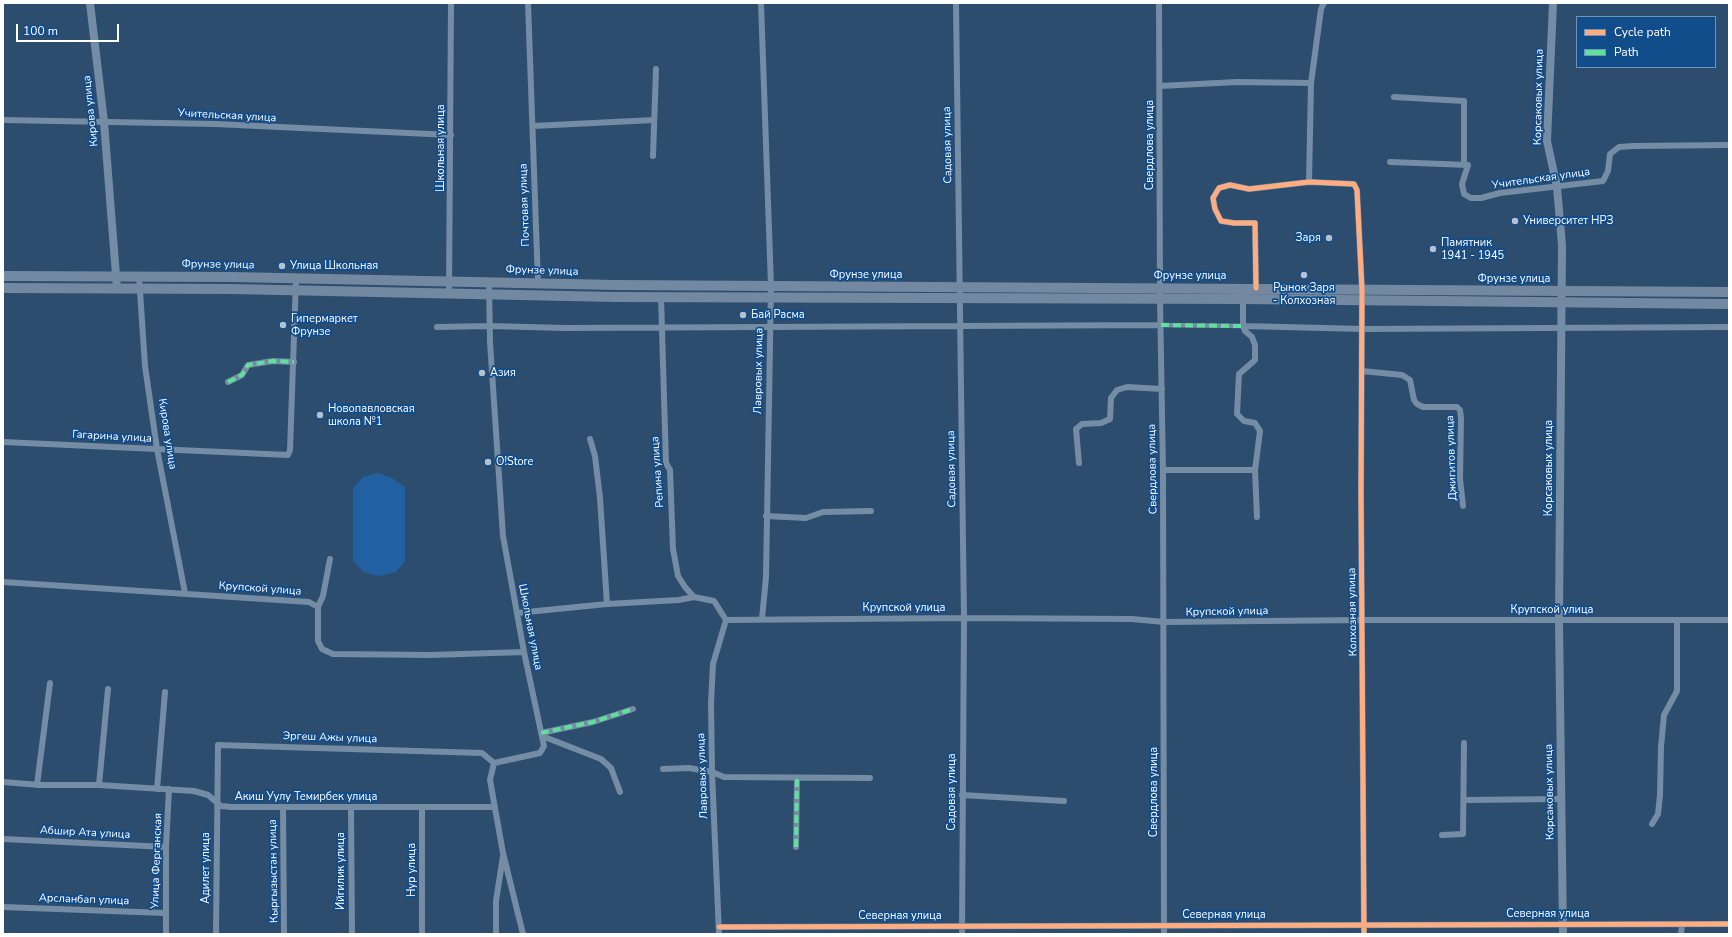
<!DOCTYPE html>
<meta charset="utf-8">
<style>
body{margin:0}
#map{position:relative;width:1732px;height:937px;overflow:hidden;background:#2d4d6f;font-family:"Nunito Sans",sans-serif}
canvas{display:block}
.frame{position:absolute;inset:0;border:4px solid #fff;pointer-events:none}
.legend{position:absolute;left:1576px;top:16px;width:140px;height:52px;box-sizing:border-box;background:#114c8b;border:1px solid #7094b9;margin:0;padding:5px 7px;list-style:none;font-size:12px;color:#fff}
.legend li{display:flex;align-items:center;gap:8px;height:20px}
.legend b{width:20px;border:1px solid #7094b9}
.scale{position:absolute;left:16px;top:24px;width:103px;height:18px;box-sizing:border-box;border:2px solid #fff;border-top:0;padding-left:5px;font-size:12px;line-height:14px;white-space:nowrap;color:#fff;-webkit-text-stroke:3px #114c8b;paint-order:stroke}
</style>
<div id="map">
<canvas width="1732" height="937"></canvas>
<div class="frame"></div>
<ul class="legend">
<li><b style="height:5px;background:#ffac80"></b>Cycle path</li>
<li><b style="height:5px;background:#60e19b"></b>Path</li>
</ul>
<div class="scale">100 m</div>
</div>
<script>
const g = document.querySelector('canvas').getContext('2d');
g.lineJoin = 'round';
function fill(path, color) { g.fillStyle = color; g.fill(path, 'evenodd'); }
const shape = rows => new Path2D(rows.map(r => 'M' + r).join(''));
function trace(path, color, width, dash) { g.strokeStyle = color; g.lineWidth = width; g.lineCap = dash ? 'butt' : 'round'; g.setLineDash(dash || []); g.stroke(path); }
function label(font, color, halo, rows, align = 'center') {
  g.font = font + ' "Nunito Sans",sans-serif'; g.lineWidth = 3.5; g.setLineDash([]); g.textBaseline = 'middle'; g.strokeStyle = halo; g.fillStyle = color; for (const [text, x, y, turn = 0] of rows) {
    g.save(); g.translate(x, y); g.rotate((+turn || 0) * Math.PI / 180); g.textAlign = isNaN(turn) ? turn : align; if (halo) g.strokeText(text, 0, 0); g.fillText(text, 0, 0); g.restore();
  }
}
const green = shape([
 [378,473,392,478,405,487,405,561,396,572,380,576,363,572,353,560,353,488,363,477]
]);
const pedestrian = shape([
 [1161,325,1243,326]
]);
const minor = shape([
 [528,3,538,283],
 [761,3,771,286,766,577,762,619],
 [956,3,964,618,962,934],
 [1159,3,1160,299,1163,470,1164,934],
 [1160,86,1237,82,1311,83],
 [1394,97,1464,101,1464,164],
 [3,120,215,124,451,135],
 [533,126,654,120],
 [653,156,656,69],
 [1390,162,1468,165,1462,184,1464,194,1471,198,1481,198,1500,193,1603,181,1608,171,1610,154,1619,147,1633,146,1729,145],
 [1309,182,1311,83,1321,9,1324,3],
 [139,276,145,366,157,449,185,593],
 [489,282,490,342,503,536,524,652,544,746,540,753,494,763,490,780,503,853,523,934],
 [1256,288,1255,223,1234,223,1221,221,1215,209,1213,198,1219,188,1230,185,1249,189,1309,182,1354,184,1357,190,1362,290,1361,494,1364,934],
 [449,293,451,3],
 [661,297,666,463,670,470,673,549,678,576,685,587,694,597,714,601,726,620],
 [1243,297,1243,326,1245,331,1252,337,1255,345,1255,360,1239,374,1237,414,1244,421,1255,423,1260,431,1255,470],
 [1243,326,1363,329,1729,327],
 [437,327,490,326,565,328,1161,325],
 [1362,371,1402,375,1410,380,1414,400,1417,404,1423,407,1457,407,1460,410,1461,418,1460,479,1463,506],
 [228,382,242,375,248,365,273,361,294,362],
 [590,439,595,456,600,498,607,604],
 [3,442,288,455,290,450,296,279],
 [1079,463,1076,429,1082,424,1101,423,1110,419,1111,398,1117,390,1127,387,1162,389],
 [1163,470,1255,470,1257,517],
 [766,516,806,518,823,512,871,511],
 [3,582,309,602,318,607,318,641,322,649,333,654,431,655,524,652],
 [318,607,323,596,330,559],
 [517,613,607,604,679,600,694,597],
 [726,620,964,618,1132,619,1164,622,1363,620,1729,620],
 [541,733,593,722,633,709],
 [542,736,601,759,611,768,620,792],
 [663,769,689,768,712,772,724,777,870,778],
 [3,782,40,785,99,785,194,791,208,795,221,806,231,807,494,807],
 [37,785,50,683],
 [99,785,108,689],
 [157,789,165,692],
 [962,795,1064,801],
 [1465,800,1561,799],
 [283,807,284,934],
 [351,808,352,934],
 [1652,824,1658,814,1660,795,1661,747,1664,715,1677,691,1677,620],
 [1442,835,1463,834,1464,743],
 [3,839,166,847],
 [796,847,797,778],
 [3,907,165,913],
 [719,927,1729,924],
 [166,934,166,847,169,789],
 [216,934,218,745,482,753,494,763],
 [422,934,422,807],
 [496,934,496,901,503,856],
 [719,934,712,772,711,703,713,664,726,620],
 [1681,934,1682,924]
]);
const tertiary = shape([
 [90,3,104,122,117,288],
 [1553,3,1547,141,1557,187,1562,245,1559,620,1563,934]
]);
const primary = shape([
 [3,276,232,277,615,285,1729,292],
 [3,288,232,289,616,297,1243,299,1729,304]
]);
const quiet = shape([
 [1161,325,1243,326],
 [228,382,242,375,248,365,273,361,294,362],
 [541,733,593,722,633,709],
 [796,847,797,778]
]);
const cycleway = shape([
 [1256,288,1255,223,1234,223,1221,221,1215,209,1213,198,1219,188,1230,185,1249,189,1309,182,1354,184,1357,190,1362,290,1361,494,1364,934],
 [719,927,1729,924]
]);
const markers = [
 [1515,221,4,"#b6c1cd"],
 [1329,238,4,"#b6c1cd"],
 [1433,249,4,"#b6c1cd"],
 [282,266,4,"#b6c1cd"],
 [1304,275,4,"#b6c1cd"],
 [743,315,4,"#b6c1cd"],
 [283,325,4,"#b6c1cd"],
 [482,373,4,"#b6c1cd"],
 [320,415,4,"#b6c1cd"],
 [488,462,4,"#b6c1cd"]
];
const streetNames = [
 ["Корсаковых улица",1539,97,-89],
 ["Кирова улица",91,111,-96],
 ["Учительская улица",227,116,3],
 ["Садовая улица",948,145,-91],
 ["Свердлова улица",1150,145,-90],
 ["Школьная улица",441,148,-90],
 ["Учительская улица",1541,179,-8],
 ["Почтовая улица",525,205,-92],
 ["Фрунзе улица",218,265,1],
 ["Фрунзе улица",542,271,2],
 ["Фрунзе улица",866,275],
 ["Фрунзе улица",1190,276],
 ["Фрунзе улица",1514,279],
 ["Лавровых улица",759,371,-89],
 ["Кирова улица",167,434,81],
 ["Гагарина улица",112,437,3],
 ["Джигитов улица",1452,458,-92],
 ["Корсаковых улица",1549,468,-90],
 ["Садовая улица",952,469,-91],
 ["Свердлова улица",1153,469,-91],
 ["Репина улица",658,472,-94],
 ["Крупской улица",260,589,4],
 ["Крупской улица",904,608],
 ["Крупской улица",1552,610],
 ["Крупской улица",1227,612,-1],
 ["Колхозная улица",1353,612,-91],
 ["Школьная улица",530,627,79],
 ["Эргеш Ажы улица",330,738,2],
 ["Лавровых улица",703,776,-92],
 ["Садовая улица",952,792,-90],
 ["Свердлова улица",1154,792,-90],
 ["Корсаковых улица",1550,792,-91],
 ["Акиш Уулу Темирбек улица",306,797],
 ["Абшир Ата улица",85,833,3],
 ["Улица Ферганская",157,861,-88],
 ["Адилет улица",206,868,-90],
 ["Нур улица",412,870,-90],
 ["Кыргызыстан улица",274,871,-91],
 ["Ийгилик улица",341,871,-90],
 ["Арсланбап улица",84,900,2],
 ["Северная улица",1548,914],
 ["Северная улица",1224,915],
 ["Северная улица",900,916]
];
const poiNames = [
 ["Университет НРЗ",1523,221],
 ["Заря",1321,238,"right"],
 ["Памятник",1441,243],
 ["1941 - 1945",1441,256],
 ["Улица Школьная",290,266],
 ["Рынок Заря",1304,288,"center"],
 ["- Колхозная",1304,301,"center"],
 ["Бай Расма",751,315],
 ["Гипермаркет",291,319],
 ["Фрунзе",291,332],
 ["Азия",490,373],
 ["Новопавловская",328,409],
 ["школа №1",328,422],
 ["O!Store",496,462]
];
fill(green, '#2161a1');
trace(pedestrian, '#748ca4', 4.5);
trace(minor, '#748ca4', 6);
trace(tertiary, '#748ca4', 8);
trace(primary, '#7389a2', 10);
trace(quiet, '#60e19b', 4, [8, 4]);
trace(cycleway, '#ffac80', 5);
for (const [x, y, r, color] of markers) { const dot = new Path2D(); dot.arc(x, y, r, 0, 2 * Math.PI); g.fillStyle = color; g.fill(dot); trace(dot, '#114c8b', 1.5); }
label('11px', '#fff', '#114c8b', streetNames);
label('11px', '#fff', '#114c8b', poiNames, 'left');
</script>
